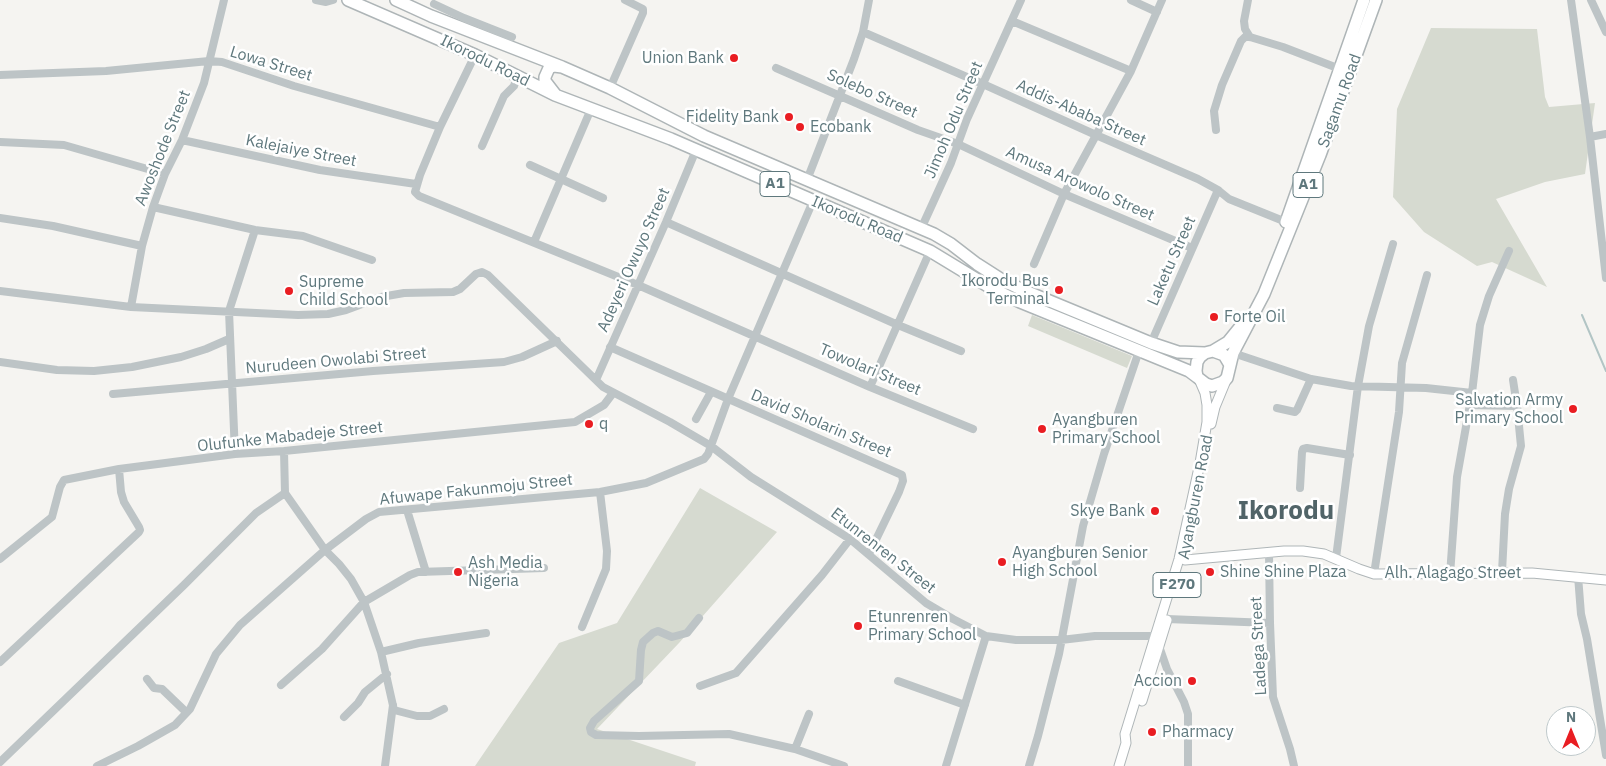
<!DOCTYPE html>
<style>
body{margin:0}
#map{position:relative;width:1606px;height:766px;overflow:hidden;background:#f5f4f1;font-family:"IBM Plex Sans",sans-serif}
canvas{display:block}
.north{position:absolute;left:1546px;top:706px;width:50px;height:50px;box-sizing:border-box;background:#fff;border:1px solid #bfc9cb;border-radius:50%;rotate:0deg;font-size:14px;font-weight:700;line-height:20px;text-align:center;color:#5f787d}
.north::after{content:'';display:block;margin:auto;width:18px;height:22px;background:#e91d22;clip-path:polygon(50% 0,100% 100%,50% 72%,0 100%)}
</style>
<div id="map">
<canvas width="1606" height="766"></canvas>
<div class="north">N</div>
</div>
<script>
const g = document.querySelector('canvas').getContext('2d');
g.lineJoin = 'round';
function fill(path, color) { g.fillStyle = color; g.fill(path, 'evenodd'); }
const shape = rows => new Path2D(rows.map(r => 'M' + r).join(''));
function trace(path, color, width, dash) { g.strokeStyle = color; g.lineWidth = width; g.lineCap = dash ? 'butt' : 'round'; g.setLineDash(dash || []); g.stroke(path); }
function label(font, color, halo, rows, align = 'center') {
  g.font = font + ' "IBM Plex Sans",sans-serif'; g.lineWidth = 5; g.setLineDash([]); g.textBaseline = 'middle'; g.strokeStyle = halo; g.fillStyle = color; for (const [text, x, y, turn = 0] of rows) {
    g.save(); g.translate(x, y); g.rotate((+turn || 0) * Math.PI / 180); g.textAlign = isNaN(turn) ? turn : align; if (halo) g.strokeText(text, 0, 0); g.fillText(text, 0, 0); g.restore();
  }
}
const green = shape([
 [1431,28,1537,29,1545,97,1549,107,1595,103,1585,174,1545,182,1496,199,1547,287,1492,262,1477,266,1424,232,1393,197,1397,109],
 [1032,315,1132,356,1127,368,1028,326],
 [700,488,777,532,679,643,597,729,696,762,695,766,475,766,559,643,617,623]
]);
const stream = shape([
 [1582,315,1606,371]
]);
const minor = shape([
 [316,0,326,2,333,0],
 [1131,0,1157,12],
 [1248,0,1244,21,1245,29,1250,37],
 [1571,0,1590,137,1606,278],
 [1591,0,1606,32],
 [434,4,464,18,512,37],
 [1012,21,1131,71],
 [863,32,983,84,1096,135,1198,179,1218,190,1229,199,1286,222],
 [475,55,440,127,420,175,415,192,419,196,638,285,870,387,973,429],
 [776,68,918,130,958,144,1064,194,1192,248],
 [0,75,106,71,209,61,222,62,294,86,440,127],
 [610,88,643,13,643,9,625,0],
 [1216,130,1214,111,1222,85,1241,41,1245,37,1250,37,1283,47,1340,69],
 [1590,137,1606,134],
 [182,140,320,170,416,184],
 [0,142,64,145,165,174],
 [482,146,504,96,514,86,517,76],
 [530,165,603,198],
 [807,180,854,59,863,32,869,0],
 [153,207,255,230,303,236,372,260],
 [0,218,53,226,142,246],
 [666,222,898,325,961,351],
 [921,229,951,163,967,119,1021,0],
 [534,242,591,109],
 [1034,264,1064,194,1131,71,1162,0],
 [0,291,131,307,298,315,328,314,346,310,381,297,404,293,453,292,460,289,476,274,482,272,488,275,603,387,670,422,711,446,751,477,850,539,926,603,953,619,986,636,1016,640,1061,640,1095,636,1155,636],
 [131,307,142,246,153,207,165,174,182,140,204,83,224,0],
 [1151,343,1218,190],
 [610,347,902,475,903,481,899,492,869,554],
 [1233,353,1311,379,1351,386,1426,388,1472,393],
 [0,362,57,370,94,371,132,367,181,357,206,349,229,339],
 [596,380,666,222,696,150],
 [870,387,930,251],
 [113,394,373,371,504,362,522,357,557,341],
 [1469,405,1517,406],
 [1277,408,1295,412,1297,410,1311,379],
 [696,419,711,392],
 [284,451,285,493,325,550,339,564,351,579,364,602,381,652,394,710,417,716,430,716,444,709],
 [235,454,229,311,255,230],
 [1300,488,1302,452,1303,449,1307,448,1350,455],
 [407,510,426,572],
 [1269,553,1270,623,1273,697,1290,749,1294,766],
 [1336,558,1358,386,1369,326,1393,244],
 [0,559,52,517,60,487,64,480,119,469,235,454,284,451,575,422,604,405,613,393],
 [1502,572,1505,514,1509,489,1521,446,1517,406,1513,380],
 [1374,574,1399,412,1402,363,1427,275],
 [1450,575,1457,477,1472,393,1480,325,1489,296,1509,251],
 [1578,576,1581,614,1587,639,1606,755],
 [699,618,687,633,672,637,658,631,653,633,643,642,641,650,639,681,594,721,590,728,591,732,596,735,639,736,729,734,795,749,844,766],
 [1167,619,1270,623],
 [582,627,606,569,607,551,600,492],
 [1159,646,1167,669,1184,702,1188,714,1188,766],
 [381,652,419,643,486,633],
 [0,662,139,532,140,530,139,527,124,502,121,492,119,469],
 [147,679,154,688,162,689,186,712],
 [898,681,965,705],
 [281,685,322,649,364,602,410,575,418,572,544,568],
 [700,686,736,673,822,575,850,539],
 [344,717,358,703,365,692,387,674],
 [795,749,809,714],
 [0,762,184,585,256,513,285,493],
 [97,766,138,746,175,725,190,709,216,654,240,625,325,550,366,519,379,512,600,492,646,483,704,459,708,454,728,399,813,201],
 [385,766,393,705],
 [946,766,986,636],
 [1029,766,1038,736,1059,654,1083,526,1104,454,1139,351]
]);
const major = shape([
 [1211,424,1215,407,1227,378],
 [1185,560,1284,551,1303,551,1324,554,1359,569,1374,574,1532,573,1606,580],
 [1142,701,1167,620],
 [1119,766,1126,743,1125,734,1179,559,1200,463,1207,422,1207,405,1205,393,1199,379]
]);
const highway = shape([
 [348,0,475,55,555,95,671,139,930,251,991,288,1020,302,1189,371,1197,377],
 [396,0,431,16,562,67,610,88,704,136,934,234,951,244,977,264,1002,280,1023,290,1151,343,1178,352,1205,353],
 [555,94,545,81,545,77,549,68,554,66,562,67],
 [1286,222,1364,0],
 [1213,351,1228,342,1241,326],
 [1230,365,1224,355,1213,351,1205,353,1200,357,1197,362,1196,371,1197,377,1206,384,1212,386,1223,382,1227,378,1233,353,1264,294,1320,155,1376,0]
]);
const markers = [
 [734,58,5,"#e91d22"],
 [789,117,5,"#e91d22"],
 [800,127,5,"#e91d22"],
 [1059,290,5,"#e91d22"],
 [289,291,5,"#e91d22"],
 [1214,317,5,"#e91d22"],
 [1573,409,5,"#e91d22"],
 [589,424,5,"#e91d22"],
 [1042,429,5,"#e91d22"],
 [1155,511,5,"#e91d22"],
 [1002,562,5,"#e91d22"],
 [458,572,5,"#e91d22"],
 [1210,572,5,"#e91d22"],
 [858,626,5,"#e91d22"],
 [1192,681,5,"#e91d22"],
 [1152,732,5,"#e91d22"]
];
const shields = [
 [775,184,30],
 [1308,185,30],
 [1177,585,48]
];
const shieldNames = [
 ["A1",775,184],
 ["A1",1308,185],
 ["F270",1177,585]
];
const poiNames = [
 ["Union Bank",724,58,"right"],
 ["Fidelity Bank",779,117,"right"],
 ["Ecobank",810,127],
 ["Ikorodu Bus",1049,281,"right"],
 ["Terminal",1049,299,"right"],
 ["Supreme",299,282],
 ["Child School",299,300],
 ["Forte Oil",1224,317],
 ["Salvation Army",1563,400,"right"],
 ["Primary School",1563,418,"right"],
 ["Ayangburen",1052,420],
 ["Primary School",1052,438],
 ["q",599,424],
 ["Skye Bank",1145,511,"right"],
 ["Ayangburen Senior",1012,553],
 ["High School",1012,571],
 ["Ash Media",468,563],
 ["Nigeria",468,581],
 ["Shine Shine Plaza",1220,572],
 ["Etunrenren",868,617],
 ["Primary School",868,635],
 ["Accion",1182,681,"right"],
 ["Pharmacy",1162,732]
];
const streetNames = [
 ["Ikorodu Road",485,61,26],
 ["Lowa Street",271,64,17],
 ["Solebo Street",872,94,24],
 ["Sagamu Road",1340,101,-70],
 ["Addis-Ababa Street",1081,113,24],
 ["Jimoh Odu Street",954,120,-67],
 ["Awoshode Street",163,148,-68],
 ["Kalejaiye Street",301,151,11],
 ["Amusa Arowolo Street",1080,184,24],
 ["Ikorodu Road",857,220,23],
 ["Adeyeri Owuyo Street",634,260,-66],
 ["Laketu Street",1172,261,-66],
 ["Nurudeen Owolabi Street",336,361,-5],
 ["Towolari Street",870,370,23],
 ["David Sholarin Street",821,424,23],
 ["Olufunke Mabadeje Street",290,437,-6],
 ["Afuwape Fakunmoju Street",476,490,-6],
 ["Ayangburen Road",1196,497,-79],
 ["Etunrenren Street",883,551,38],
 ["Alh. Alagago Street",1453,573],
 ["Ladega Street",1259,646,-93]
];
const townNames = [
 ["Ikorodu",1286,511]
];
fill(green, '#d6dad0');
trace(stream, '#b2c5c5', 2);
trace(major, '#afb6b8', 11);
trace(highway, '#aeb5b7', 14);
trace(minor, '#bdc4c6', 8);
trace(major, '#fff', 9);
trace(highway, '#fff', 11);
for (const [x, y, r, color] of markers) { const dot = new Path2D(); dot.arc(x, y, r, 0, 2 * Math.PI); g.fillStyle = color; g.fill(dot); trace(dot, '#fff', 2); }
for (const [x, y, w] of shields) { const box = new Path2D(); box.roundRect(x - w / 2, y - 12.5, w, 25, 4); g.fillStyle = '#fff'; g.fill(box); trace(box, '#5f787d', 1); }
label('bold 15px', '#5f787d', null, shieldNames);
label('16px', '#5f787d', '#fff', poiNames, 'left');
label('16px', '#5f787d', '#fff', streetNames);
label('bold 26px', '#516468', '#fff', townNames);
</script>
